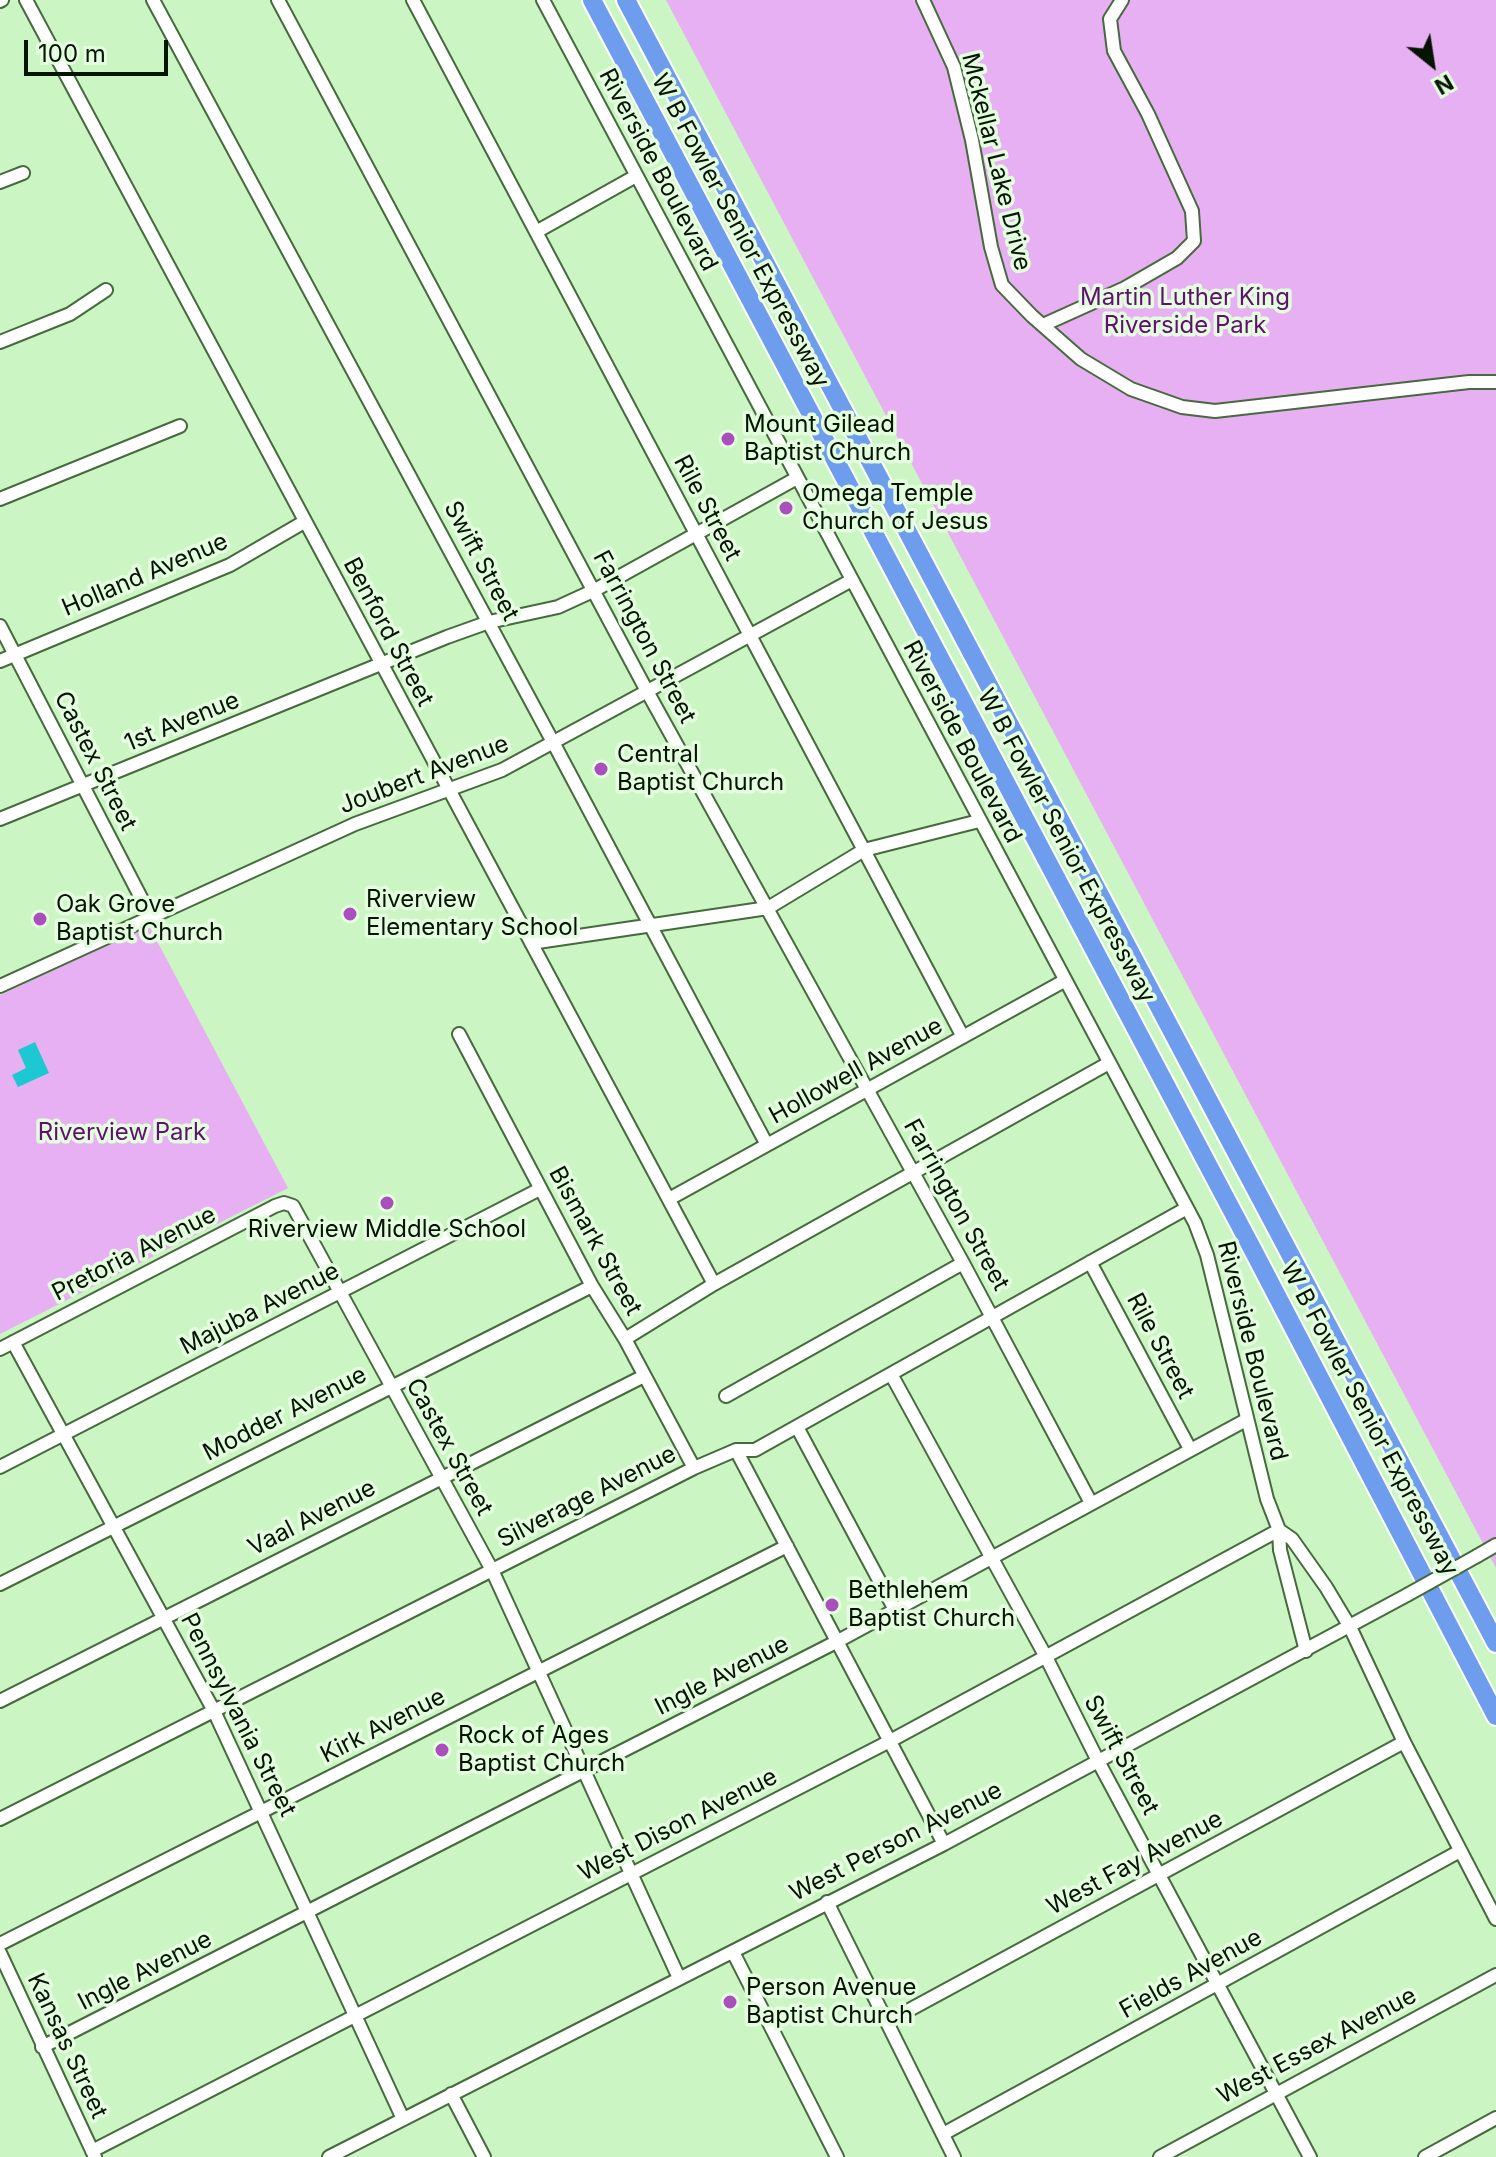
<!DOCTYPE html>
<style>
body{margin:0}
#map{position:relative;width:1496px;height:2157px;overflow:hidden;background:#cbf5c3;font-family:Inter,sans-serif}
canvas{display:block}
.north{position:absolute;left:1392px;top:24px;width:80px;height:80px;-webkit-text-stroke:6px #e4fddf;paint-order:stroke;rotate:150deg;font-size:22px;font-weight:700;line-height:32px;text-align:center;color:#061404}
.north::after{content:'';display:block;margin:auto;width:28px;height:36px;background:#061404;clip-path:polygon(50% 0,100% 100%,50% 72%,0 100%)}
.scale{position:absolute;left:24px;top:40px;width:144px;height:36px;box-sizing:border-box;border:4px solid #061404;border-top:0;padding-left:10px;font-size:24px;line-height:28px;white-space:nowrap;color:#061404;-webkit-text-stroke:6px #e4fddf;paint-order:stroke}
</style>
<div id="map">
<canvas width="1496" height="2157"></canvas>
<div class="north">N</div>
<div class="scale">100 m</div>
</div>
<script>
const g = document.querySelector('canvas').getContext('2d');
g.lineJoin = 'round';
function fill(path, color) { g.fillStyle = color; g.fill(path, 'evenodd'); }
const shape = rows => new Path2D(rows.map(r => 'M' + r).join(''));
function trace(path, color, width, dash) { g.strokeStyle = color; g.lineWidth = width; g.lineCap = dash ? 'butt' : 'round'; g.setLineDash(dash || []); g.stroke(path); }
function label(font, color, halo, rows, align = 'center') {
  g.font = font + ' Inter,sans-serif'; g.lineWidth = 7; g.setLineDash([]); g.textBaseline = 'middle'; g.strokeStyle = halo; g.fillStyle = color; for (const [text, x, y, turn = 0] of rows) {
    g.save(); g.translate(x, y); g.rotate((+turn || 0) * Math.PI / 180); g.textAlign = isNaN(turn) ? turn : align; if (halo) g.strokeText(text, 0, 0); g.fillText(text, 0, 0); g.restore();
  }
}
const green = shape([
 [666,0,1496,0,1496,1568],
 [149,926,288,1188,0,1334,0,995]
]);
const water = shape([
 [35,1042,49,1073,18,1087,12,1075,26,1068,18,1050]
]);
const minor = shape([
 [26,0,714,1284],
 [153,0,554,744,767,1145],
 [278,0,648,693,963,1263,1091,1503],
 [413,0,963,1037],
 [543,0,1195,1223,1207,1255,1267,1499,1279,1530,1292,1539,1326,1587,1350,1627,1404,1742,1496,1919],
 [923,0,954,67,972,140,991,247,1002,285,1032,316,1081,359,1131,389,1182,407,1215,411,1469,382,1496,382],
 [0,1,2,0],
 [0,182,23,173],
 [536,232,636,176],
 [1043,325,1125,288,1177,258,1194,241,1192,211,1148,114,1114,51,1110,19,1122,0],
 [0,342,70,314,106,290],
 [0,499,180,426],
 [0,626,151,917],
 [0,661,230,565,304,522],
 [0,819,447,637,489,622,558,607,595,590,797,478],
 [531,943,768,908,864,850,979,821],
 [0,986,355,824,502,770,852,580],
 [459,1034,592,1286,625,1339,694,1468],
 [669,1199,1064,981],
 [1090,1262,1190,1449],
 [625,1339,714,1284,1109,1063],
 [13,1342,214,1711,403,2119],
 [0,1349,275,1206,284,1203,293,1206,492,1570,679,1978],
 [891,1374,1046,1657,1098,1761,1310,2157],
 [726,1396,963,1263],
 [797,1427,895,1610],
 [736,1450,944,1844],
 [0,1467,540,1189],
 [1477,1556,1496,1545],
 [0,1584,592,1286],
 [0,1701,644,1376],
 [0,1819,694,1468,736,1450,755,1450,1187,1208],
 [827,1902,954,2157],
 [0,1944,787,1546],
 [733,1952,837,2157],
 [0,1953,95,2157],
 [887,2022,1404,1742],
 [42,2047,838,1641,1246,1420],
 [451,2094,484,2157],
 [943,2134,1460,1851],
 [92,2151,890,1741,1279,1530,1280,1550,1306,1651],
 [329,2157,944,1844,1407,1595],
 [1160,2157,1496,1975],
 [1425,2157,1496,2118]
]);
const highway = shape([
 [592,0,1254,1252,1496,1716],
 [626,0,1496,1643]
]);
const minorBridge = shape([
 [1407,1595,1477,1556]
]);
const markers = [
 [728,439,8,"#aa50bd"],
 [786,508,8,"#aa50bd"],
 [601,769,8,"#aa50bd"],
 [350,914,8,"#aa50bd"],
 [40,919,8,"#aa50bd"],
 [387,1203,8,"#aa50bd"],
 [832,1605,8,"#aa50bd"],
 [442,1750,8,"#aa50bd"],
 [730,2002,8,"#aa50bd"]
];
const streetNames = [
 ["Mckellar Lake Drive",996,162,76],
 ["Riverside Boulevard",658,170,62],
 ["W B Fowler Senior Expressway",740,231,62],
 ["Rile Street",707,508,62],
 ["Swift Street",481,561,62],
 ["Holland Avenue",145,575,-23],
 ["Benford Street",388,632,62],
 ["Farrington Street",644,637,62],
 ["1st Avenue",182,722,-22],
 ["Riverside Boulevard",962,742,62],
 ["Castex Street",95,761,63],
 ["Joubert Avenue",424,775,-21],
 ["W B Fowler Senior Expressway",1066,846,62],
 ["Hollowell Avenue",856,1071,-29],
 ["Farrington Street",956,1205,61],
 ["Bismark Street",595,1241,61],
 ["Pretoria Avenue",134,1254,-27],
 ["Majuba Avenue",260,1309,-27],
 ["Rile Street",1160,1346,62],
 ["Riverside Boulevard",1252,1351,76],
 ["Modder Avenue",285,1414,-27],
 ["W B Fowler Senior Expressway",1369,1419,62],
 ["Castex Street",449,1447,61],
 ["Silverage Avenue",587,1497,-27],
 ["Vaal Avenue",312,1518,-27],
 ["Ingle Avenue",722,1676,-27],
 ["Pennsylvania Street",238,1715,63],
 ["Kirk Avenue",383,1726,-27],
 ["Swift Street",1121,1755,62],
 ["West Dison Avenue",678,1825,-27],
 ["West Person Avenue",896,1842,-27],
 ["West Fay Avenue",1135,1863,-28],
 ["Ingle Avenue",145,1971,-27],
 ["Fields Avenue",1191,1974,-29],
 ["Kansas Street",67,2046,65],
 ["West Essex Avenue",1317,2046,-28]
];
const parkNames = [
 ["Martin Luther King",1185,298],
 ["Riverside Park",1185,326],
 ["Riverview Park",122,1133]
];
const poiNames = [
 ["Mount Gilead",744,425],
 ["Baptist Church",744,453],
 ["Omega Temple",802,494],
 ["Church of Jesus",802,522],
 ["Central",617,755],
 ["Baptist Church",617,783],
 ["Riverview",366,900],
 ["Elementary School",366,928],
 ["Oak Grove",56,905],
 ["Baptist Church",56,933],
 ["Riverview Middle School",387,1230,"center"],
 ["Bethlehem",848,1591],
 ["Baptist Church",848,1619],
 ["Rock of Ages",458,1736],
 ["Baptist Church",458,1764],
 ["Person Avenue",746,1988],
 ["Baptist Church",746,2016]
];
fill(green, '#e7b0f3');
fill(water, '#1cc8d1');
trace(minor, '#466a3e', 16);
trace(highway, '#fff', 22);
trace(minor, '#fff', 12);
trace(highway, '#6e9ded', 18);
trace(minorBridge, '#466a3e', 16, []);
trace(minorBridge, '#fff', 12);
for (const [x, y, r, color] of markers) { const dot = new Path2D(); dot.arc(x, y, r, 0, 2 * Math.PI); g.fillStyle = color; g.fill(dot); trace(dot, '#e4fddf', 3); }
label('24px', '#061404', '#e4fddf', streetNames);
label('24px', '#5f116d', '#e4fddf', parkNames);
label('24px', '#061404', '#e4fddf', poiNames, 'left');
</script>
